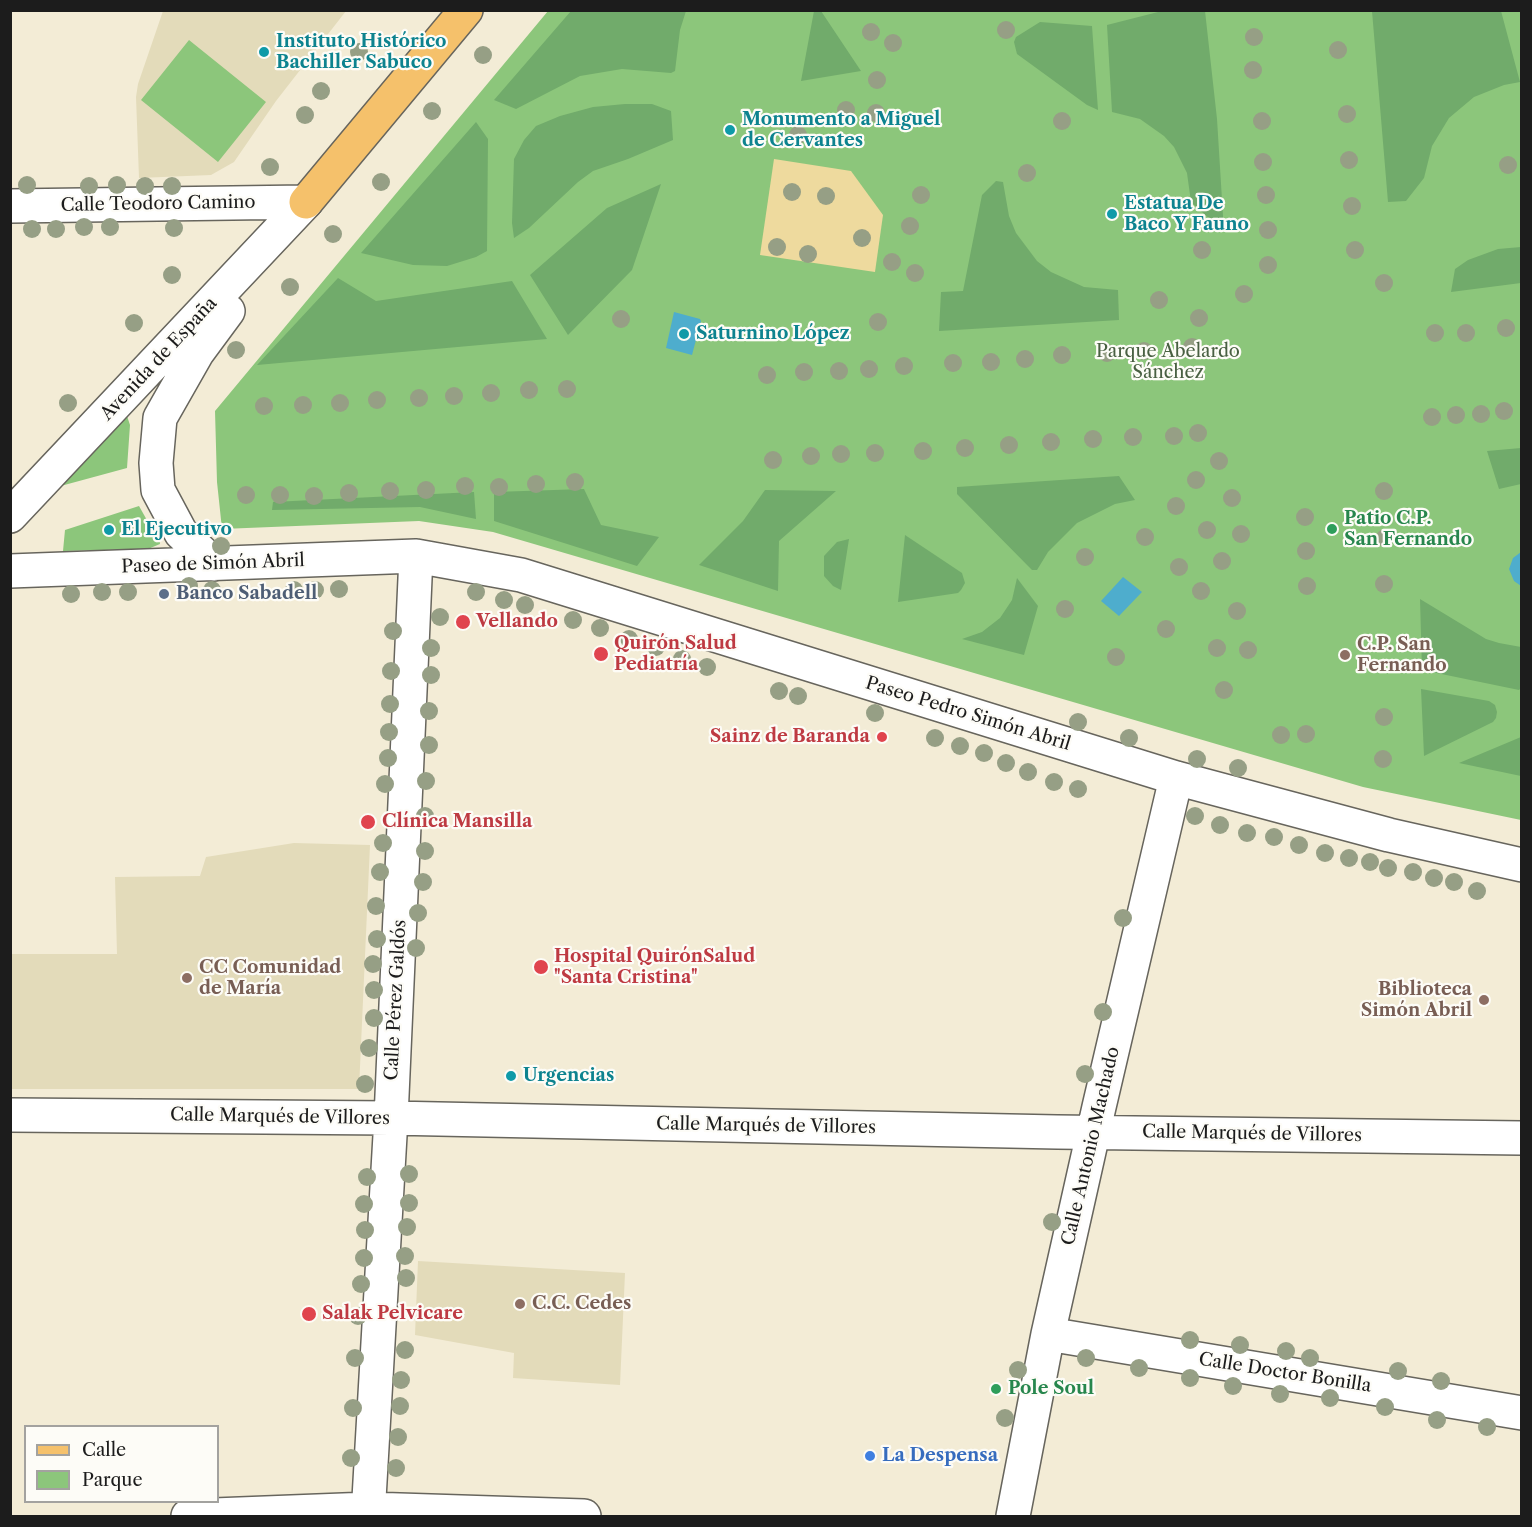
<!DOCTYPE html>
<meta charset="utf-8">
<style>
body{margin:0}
#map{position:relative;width:1532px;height:1527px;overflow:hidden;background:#f3ecd6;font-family:"Libre Caslon Text",serif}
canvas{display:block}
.frame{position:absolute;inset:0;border:12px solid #1c1c1c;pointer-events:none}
.legend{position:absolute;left:24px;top:1425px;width:195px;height:78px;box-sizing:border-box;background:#fdfcf7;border:2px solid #a3a29f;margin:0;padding:8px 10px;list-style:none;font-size:18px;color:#1c1c1c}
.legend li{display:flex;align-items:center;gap:12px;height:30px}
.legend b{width:30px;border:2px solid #a3a29f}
</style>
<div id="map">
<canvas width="1532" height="1527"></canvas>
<div class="frame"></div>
<ul class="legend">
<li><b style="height:8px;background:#f5c16b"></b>Calle</li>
<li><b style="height:16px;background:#8cc67b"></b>Parque</li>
</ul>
</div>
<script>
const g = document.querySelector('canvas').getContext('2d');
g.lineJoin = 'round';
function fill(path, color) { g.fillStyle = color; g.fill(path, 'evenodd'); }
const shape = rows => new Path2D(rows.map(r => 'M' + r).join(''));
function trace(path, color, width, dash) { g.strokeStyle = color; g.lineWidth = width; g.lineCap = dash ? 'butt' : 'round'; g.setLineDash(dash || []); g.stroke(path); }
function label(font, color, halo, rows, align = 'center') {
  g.font = font + ' "Libre Caslon Text",serif'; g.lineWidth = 4.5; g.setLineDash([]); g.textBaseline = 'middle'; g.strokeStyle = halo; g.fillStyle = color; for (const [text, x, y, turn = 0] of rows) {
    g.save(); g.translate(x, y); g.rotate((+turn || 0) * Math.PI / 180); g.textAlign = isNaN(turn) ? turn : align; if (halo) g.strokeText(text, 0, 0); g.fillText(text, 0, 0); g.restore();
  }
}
const built = shape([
 [163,11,346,11,276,101,234,162,211,175,139,178,136,97,138,84],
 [294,843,370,845,359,1089,11,1089,11,954,117,954,115,877,200,876,206,857],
 [418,1261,625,1273,620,1385,513,1378,514,1353,415,1335]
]);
const green = shape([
 [548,11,1521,11,1521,820,1363,787,493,532,419,521,222,529,217,482,215,411],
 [189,40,266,102,218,162,141,100],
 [127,416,130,425,127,468,57,487,117,420],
 [139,506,148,522,158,532,160,544,148,549,63,551,65,530]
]);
const forest = shape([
 [571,11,686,11,680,30,675,71,671,73,622,69,580,76,516,109,494,100],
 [814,11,821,11,861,71,801,81],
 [1162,11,1205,11,1217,119,1224,232,1191,202,1187,173,1174,147,1164,136,1140,119,1112,112,1107,25],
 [1372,11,1501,11,1520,82,1504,85,1474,97,1449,118,1432,146,1424,178,1406,201,1388,202],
 [1040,22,1092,26,1098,110,1087,105,1017,54,1014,42,1016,37],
 [625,104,652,104,671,111,673,140,628,159,593,171,578,182,529,228,514,238,512,223,514,159,524,140,536,126,560,116,593,107],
 [476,122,488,139,487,251,476,257,447,266,413,265,361,253],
 [996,181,1003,182,1009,216,1016,233,1037,261,1051,272,1084,287,1118,290,1119,320,939,331,941,292,963,291,982,195],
 [661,184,632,270,568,335,530,275,607,208],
 [1521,247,1521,283,1451,292,1455,269,1468,260,1498,249],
 [338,278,376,301,512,281,547,339,257,365],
 [1521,448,1521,484,1499,489,1487,451],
 [1119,476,1135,500,1115,504,1077,523,1048,552,1037,570,1032,570,957,494,957,487],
 [584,489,601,525,659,537,637,566,494,521,494,492],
 [765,490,836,491,779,541,778,591,699,565,743,521],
 [474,492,476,519,420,507,272,510,273,502],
 [905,535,962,573,965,583,961,590,958,593,898,602],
 [849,539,841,590,833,586,824,576,824,556,837,542],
 [1017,578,1038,606,1024,655,962,639,982,632,1000,618,1012,600],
 [1420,599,1486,639,1499,643,1521,647,1521,688,1519,690,1422,670],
 [1421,689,1489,701,1495,705,1497,712,1496,718,1493,722,1424,756],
 [1521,737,1521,776,1459,763]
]);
const sand = shape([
 [774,159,851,171,883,215,875,272,760,255]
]);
const water = shape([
 [674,312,700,319,701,321,692,355,666,348],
 [1521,552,1521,586,1514,581,1509,569,1513,558],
 [1123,577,1142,592,1119,616,1101,601]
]);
const minor = shape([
 [10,206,306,202],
 [10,516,306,202],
 [214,564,181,533,158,490,156,463,160,418,197,353,228,311],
 [10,571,416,556,521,575,1176,778,1389,835,1522,865],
 [10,1115,391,1118,1057,1132,1522,1138],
 [1048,1334,1522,1413],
 [188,1516,369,1509,584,1516],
 [368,1516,391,1118,416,556],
 [1013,1516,1048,1334,1099,1107,1176,778]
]);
const major = shape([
 [306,202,466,10]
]);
const trees = [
 [1006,30],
 [871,32],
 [1254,37],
 [893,43],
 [1338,50],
 [359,52],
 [483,55],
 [1253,70],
 [877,80],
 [321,91],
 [846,110],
 [432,111],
 [876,113],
 [1347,114],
 [305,115],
 [1062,121],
 [1262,121],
 [798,135],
 [1349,160],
 [1263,162],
 [1508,165],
 [270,167],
 [1027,173],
 [381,182],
 [27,185],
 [117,185],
 [89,186],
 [145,186],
 [172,186],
 [792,192],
 [921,195],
 [1266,195],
 [826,196],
 [1352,206],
 [910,226],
 [84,227],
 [110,227],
 [174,228],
 [32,229],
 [56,229],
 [1268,230],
 [333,234],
 [862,238],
 [777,247],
 [1202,250],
 [1355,250],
 [808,254],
 [892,262],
 [1268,265],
 [915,273],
 [172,275],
 [1384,283],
 [290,287],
 [1244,294],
 [1159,300],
 [1199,318],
 [621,319],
 [878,322],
 [134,323],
 [1506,328],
 [1435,333],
 [1466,333],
 [1192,347],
 [236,350],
 [1144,351],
 [1107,353],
 [1062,355],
 [1025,359],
 [991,362],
 [953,363],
 [904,366],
 [869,369],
 [839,371],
 [804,372],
 [767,375],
 [567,389],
 [529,390],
 [491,393],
 [454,396],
 [419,398],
 [377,400],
 [68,403],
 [340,403],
 [303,405],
 [264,406],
 [1504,411],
 [1481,414],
 [1456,415],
 [1432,417],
 [1198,433],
 [1174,436],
 [1133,437],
 [1093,439],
 [1051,442],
 [1009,445],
 [965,448],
 [923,451],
 [875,453],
 [841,454],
 [811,456],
 [773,460],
 [1219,461],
 [1196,480],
 [575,482],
 [536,484],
 [465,486],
 [499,487],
 [426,490],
 [390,491],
 [1384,491],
 [349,493],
 [246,495],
 [280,495],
 [314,496],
 [1232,498],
 [1176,506],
 [1305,517],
 [1207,530],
 [1241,534],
 [1145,537],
 [1385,538],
 [221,546],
 [1306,551],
 [1085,557],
 [1222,561],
 [1179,567],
 [1384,584],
 [189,586],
 [1307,586],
 [339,589],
 [212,590],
 [294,590],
 [315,590],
 [1201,591],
 [102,592],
 [128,592],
 [476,592],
 [71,594],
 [504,600],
 [525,605],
 [1065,609],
 [1237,611],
 [440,617],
 [573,620],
 [600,628],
 [1166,629],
 [393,631],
 [629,639],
 [656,647],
 [431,648],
 [1217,648],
 [1248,650],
 [1116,657],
 [682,659],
 [707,667],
 [391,671],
 [431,675],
 [1224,690],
 [779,691],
 [798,696],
 [390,704],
 [429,711],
 [875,713],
 [1384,717],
 [1078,722],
 [389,732],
 [1306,734],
 [1281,735],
 [935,738],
 [1129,738],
 [429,745],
 [960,746],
 [984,753],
 [388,758],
 [1197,759],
 [1383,759],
 [1006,763],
 [1238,768],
 [1028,772],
 [426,781],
 [1054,782],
 [385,784],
 [1078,789],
 [425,816],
 [1195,816],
 [1220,825],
 [1247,833],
 [1274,837],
 [383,843],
 [1299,845],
 [425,851],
 [1325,853],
 [1349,858],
 [1370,862],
 [1388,868],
 [380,872],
 [1413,872],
 [1434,878],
 [423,882],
 [1454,882],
 [1477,891],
 [376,906],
 [418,913],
 [1123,918],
 [377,939],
 [416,948],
 [373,964],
 [374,990],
 [1103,1012],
 [374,1018],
 [369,1048],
 [1085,1074],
 [365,1084],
 [409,1174],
 [367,1177],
 [409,1203],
 [364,1204],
 [1052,1222],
 [407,1227],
 [365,1230],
 [405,1256],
 [364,1258],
 [406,1278],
 [361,1284],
 [358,1316],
 [1190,1340],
 [1240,1345],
 [405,1350],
 [1286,1351],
 [355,1358],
 [1086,1358],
 [1310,1358],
 [1139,1368],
 [1018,1370],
 [1398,1371],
 [1190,1378],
 [401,1380],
 [1441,1381],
 [1233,1386],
 [1280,1394],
 [1330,1398],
 [400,1406],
 [1385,1407],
 [353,1408],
 [1005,1418],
 [1437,1420],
 [1487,1427],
 [398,1437],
 [351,1458],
 [396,1468]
];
const markers = [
 [264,52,6,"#0f9aa8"],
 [730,130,6,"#0f9aa8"],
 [1112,214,6,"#0f9aa8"],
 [684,334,6,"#0f9aa8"],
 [1332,529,6,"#2e9e5b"],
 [109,530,6,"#0f9aa8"],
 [164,594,6,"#5c6f8a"],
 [463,622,8,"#e0444e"],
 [601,654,8,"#e0444e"],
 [1345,655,6,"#8d6e63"],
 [882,737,6,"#e0444e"],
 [368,822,8,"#e0444e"],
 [541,967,8,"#e0444e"],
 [187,978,6,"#8d6e63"],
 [1484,1000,6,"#8d6e63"],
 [511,1076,6,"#0f9aa8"],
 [520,1304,6,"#8d6e63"],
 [309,1314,8,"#e0444e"],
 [996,1389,6,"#2e9e5b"],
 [870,1456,6,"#3f7fe0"]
];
const cultureNames = [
 ["Instituto Histórico",276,42],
 ["Bachiller Sabuco",276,63],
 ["Monumento a Miguel",742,120],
 ["de Cervantes",742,141],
 ["Estatua De",1124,204],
 ["Baco Y Fauno",1124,225],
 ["Saturnino López",696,334],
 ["El Ejecutivo",121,530],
 ["Urgencias",523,1076]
];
const streetNames = [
 ["Calle Teodoro Camino",158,204,-1],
 ["Avenida de España",159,359,-47],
 ["Paseo de Simón Abril",213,564,-2],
 ["Paseo Pedro Simón Abril",968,714,17],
 ["Calle Pérez Galdós",396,1000,-87],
 ["Calle Marqués de Villores",280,1117,1],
 ["Calle Marqués de Villores",766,1126,1],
 ["Calle Marqués de Villores",1252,1134,1],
 ["Calle Antonio Machado",1091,1146,-77],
 ["Calle Doctor Bonilla",1285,1373,9]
];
const parkNames = [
 ["Parque Abelardo",1168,352],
 ["Sánchez",1168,373]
];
const leisureNames = [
 ["Patio C.P.",1344,519],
 ["San Fernando",1344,540],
 ["Pole Soul",1008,1389]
];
const serviceNames = [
 ["Banco Sabadell",176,594]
];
const healthNames = [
 ["Vellando",476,622],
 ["Quirón Salud",614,644],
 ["Pediatría",614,665],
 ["Sainz de Baranda",870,737,"right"],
 ["Clínica Mansilla",382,822],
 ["Hospital QuirónSalud",554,957],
 ["\"Santa Cristina\"",554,978],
 ["Salak Pelvicare",322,1314]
];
const educationNames = [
 ["C.P. San",1357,645],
 ["Fernando",1357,666],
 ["CC Comunidad",199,968],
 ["de María",199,989],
 ["Biblioteca",1472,990,"right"],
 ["Simón Abril",1472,1011,"right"],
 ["C.C. Cedes",532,1304]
];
const shopNames = [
 ["La Despensa",882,1456]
];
fill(built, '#e3dbba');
fill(green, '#8cc67b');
fill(forest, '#71ab6b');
fill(sand, '#eeda9e');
fill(water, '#4eadcd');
trace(minor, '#67655d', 36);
trace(major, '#67655d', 36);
trace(minor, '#fff', 33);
trace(major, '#f5c16b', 33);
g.fillStyle = '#969f85';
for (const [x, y] of trees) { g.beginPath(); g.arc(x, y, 9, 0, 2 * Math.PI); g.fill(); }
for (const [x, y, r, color] of markers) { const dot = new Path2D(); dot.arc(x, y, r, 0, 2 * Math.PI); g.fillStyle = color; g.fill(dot); trace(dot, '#fdfcf7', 2); }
label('bold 18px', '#0d838f', '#fdfcf7', cultureNames, 'left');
label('18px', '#1c1c1c', '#fdfcf7', streetNames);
label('18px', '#496042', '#fdfcf7', parkNames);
label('bold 18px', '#27864d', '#fdfcf7', leisureNames, 'left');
label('bold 18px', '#4e5e75', '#fdfcf7', serviceNames, 'left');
label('bold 18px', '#be3a42', '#fdfcf7', healthNames, 'left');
label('bold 18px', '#785e54', '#fdfcf7', educationNames, 'left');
label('bold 18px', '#366cbe', '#fdfcf7', shopNames, 'left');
</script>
